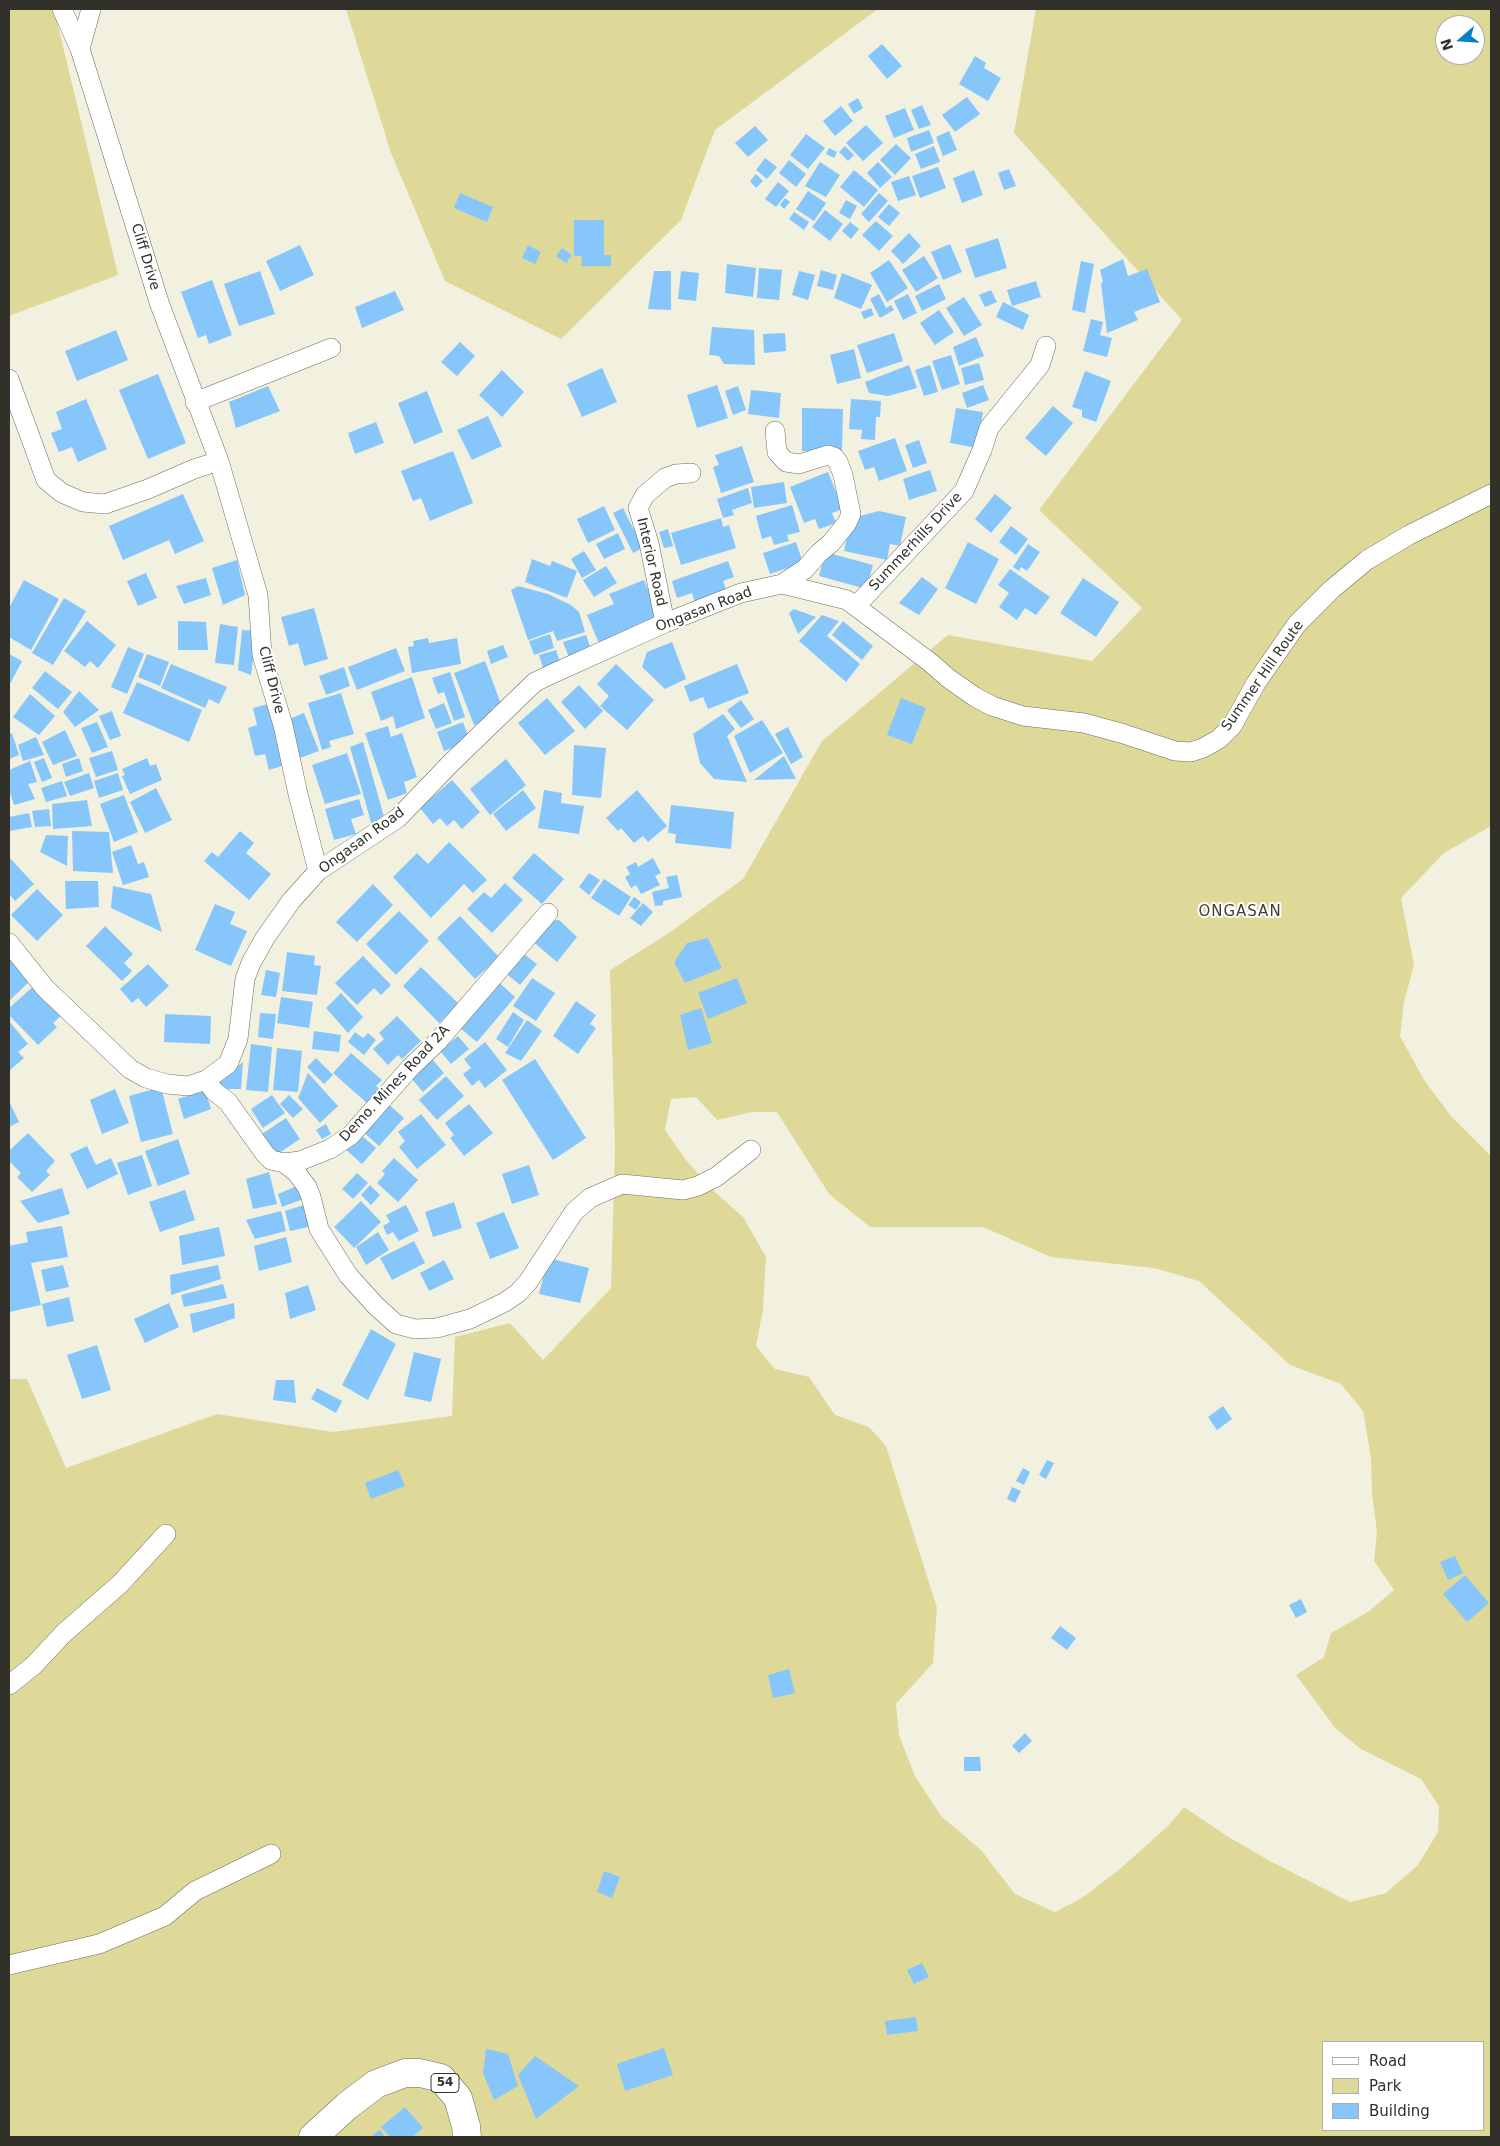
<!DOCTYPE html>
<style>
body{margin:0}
#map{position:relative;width:1500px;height:2146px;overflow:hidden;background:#f2f1e0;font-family:"DejaVu Sans",sans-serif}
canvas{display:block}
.frame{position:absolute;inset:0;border:10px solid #31312a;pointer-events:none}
.legend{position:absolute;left:1322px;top:2041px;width:162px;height:90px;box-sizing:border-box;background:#fff;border:1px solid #adadaa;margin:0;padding:6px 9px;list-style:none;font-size:15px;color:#31312a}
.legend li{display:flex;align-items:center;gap:10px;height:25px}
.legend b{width:25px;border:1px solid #adadaa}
.north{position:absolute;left:1435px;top:15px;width:50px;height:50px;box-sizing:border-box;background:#fff;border:1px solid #adadaa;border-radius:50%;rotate:251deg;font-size:14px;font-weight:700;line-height:20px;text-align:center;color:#31312a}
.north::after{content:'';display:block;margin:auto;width:18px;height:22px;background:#0280c8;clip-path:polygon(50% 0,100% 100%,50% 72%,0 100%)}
</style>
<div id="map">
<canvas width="1500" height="2146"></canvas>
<div class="frame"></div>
<ul class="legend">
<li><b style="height:6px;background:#fff"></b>Road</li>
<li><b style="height:14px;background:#dfd999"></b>Park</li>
<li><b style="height:14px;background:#86c6fb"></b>Building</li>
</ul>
<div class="north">N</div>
</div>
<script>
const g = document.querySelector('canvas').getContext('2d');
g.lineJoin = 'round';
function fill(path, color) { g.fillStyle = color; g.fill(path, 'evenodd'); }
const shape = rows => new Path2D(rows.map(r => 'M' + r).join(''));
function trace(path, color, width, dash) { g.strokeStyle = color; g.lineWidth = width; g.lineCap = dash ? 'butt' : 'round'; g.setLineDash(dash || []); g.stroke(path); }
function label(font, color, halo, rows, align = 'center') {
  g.font = font + ' "DejaVu Sans",sans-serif'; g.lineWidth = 4; g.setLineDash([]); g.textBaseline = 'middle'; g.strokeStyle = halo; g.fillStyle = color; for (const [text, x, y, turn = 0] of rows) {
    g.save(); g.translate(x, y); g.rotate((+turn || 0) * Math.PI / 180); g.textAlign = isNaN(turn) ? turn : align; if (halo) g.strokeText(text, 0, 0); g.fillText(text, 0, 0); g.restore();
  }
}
const green = shape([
 [9,9,54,9,118,275,9,316],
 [346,9,878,9,715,130,681,220,561,339,445,281,391,153],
 [1036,9,1491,9,1491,826,1444,853,1401,898,1414,965,1404,1002,1400,1036,1424,1080,1451,1116,1491,1156,1491,2137,9,2137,9,1379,27,1379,66,1468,217,1414,333,1432,452,1416,455,1337,510,1323,543,1360,611,1288,615,1148,610,970,669,933,743,879,822,741,948,635,1092,661,1142,608,1039,510,1182,320,1014,133],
 [1445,25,1475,25,1475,55,1445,55],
 [696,1097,717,1120,752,1112,777,1112,829,1194,870,1227,983,1227,1051,1257,1154,1268,1199,1281,1290,1365,1341,1384,1363,1411,1371,1459,1372,1493,1377,1532,1374,1561,1394,1590,1368,1612,1331,1633,1324,1657,1296,1675,1336,1729,1361,1749,1421,1779,1439,1806,1438,1832,1418,1865,1386,1893,1350,1902,1270,1861,1227,1836,1184,1807,1168,1826,1121,1868,1082,1898,1055,1912,1015,1894,981,1850,941,1816,915,1776,899,1735,896,1704,933,1663,937,1608,886,1446,869,1427,835,1415,809,1377,775,1369,756,1346,763,1309,766,1257,743,1217,716,1193,686,1160,665,1130,671,1099],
 [1324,2042,1484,2042,1484,2130,1324,2130]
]);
const building = shape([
 [882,44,902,66,887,79,868,56],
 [975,56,986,63,984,68,1001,78,988,101,959,84],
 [967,97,980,114,955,132,942,115],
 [858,98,863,108,854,114,848,104],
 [922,105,931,125,919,129,911,110],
 [841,106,853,121,835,136,823,121],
 [905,108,914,130,894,138,885,116],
 [866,125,883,143,863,161,846,143],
 [755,126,768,140,748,157,735,143],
 [929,130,934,143,911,152,907,138],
 [949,131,957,150,943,156,936,137],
 [806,134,825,148,808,169,790,155],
 [896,144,911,158,895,175,880,160],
 [845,146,854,155,848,161,839,152],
 [934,146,940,162,921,169,915,154],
 [829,148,837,152,834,158,826,154],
 [765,158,777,167,767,179,756,170],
 [789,160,806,174,796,187,779,173],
 [820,162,840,175,826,197,805,186],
 [878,162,892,177,880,188,867,173],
 [938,167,946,188,920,198,912,176],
 [1009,169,1016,186,1004,190,998,173],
 [854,170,878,190,864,207,840,187],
 [974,170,983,195,962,203,953,178],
 [756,174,763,181,756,188,750,181],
 [909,176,916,195,898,201,891,182],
 [778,182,789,191,776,207,765,199],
 [808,191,826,203,814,221,796,209],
 [460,193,493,207,487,222,454,208],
 [879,193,888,201,869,222,861,214],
 [785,198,790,202,784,209,780,205],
 [846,200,857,206,850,219,839,213],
 [889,204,900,213,889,226,878,217],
 [825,210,843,224,830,241,812,227],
 [794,212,809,222,804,230,789,219],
 [574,220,604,220,604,255,611,255,611,266,581,266,582,256,574,256],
 [876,221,893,236,879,251,862,235],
 [850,222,859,229,851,239,842,231],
 [909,233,921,246,903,264,891,251],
 [998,238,1007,268,975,278,965,249],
 [950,244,962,272,943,280,931,252],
 [300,245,314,275,280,291,266,261],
 [528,245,541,252,535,264,522,258],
 [562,248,572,255,566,263,556,256],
 [924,256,938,278,916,292,902,270],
 [1123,259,1128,276,1147,269,1160,302,1134,312,1138,320,1107,333,1101,283,1103,282,1100,270],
 [889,260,908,288,887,302,870,273],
 [1081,261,1094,264,1085,313,1072,310],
 [727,264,756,268,753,297,725,293],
 [759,268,782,270,779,300,757,298],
 [821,270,837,275,833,290,817,286],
 [260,271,275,314,239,326,224,284],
 [654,271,671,271,671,310,648,309],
 [681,271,699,273,696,301,678,299],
 [799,271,815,275,808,300,792,295],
 [842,273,872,285,861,309,834,298],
 [212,280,232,335,209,344,206,335,198,338,181,292],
 [1036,281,1041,297,1012,306,1007,290],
 [939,284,946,299,922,311,915,296],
 [991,290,997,302,985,307,979,295],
 [395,291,404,310,362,328,355,307],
 [879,294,886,308,891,305,894,310,880,318,870,299],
 [908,294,917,313,903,320,894,301],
 [964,297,982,325,964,336,946,308],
 [1003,302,1029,315,1023,330,996,317],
 [871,308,874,315,864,319,861,312],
 [939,310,954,332,935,345,920,323],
 [1091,319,1103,322,1100,335,1112,338,1107,357,1083,351],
 [712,327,754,330,755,365,724,364,719,356,709,355],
 [116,330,128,360,77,381,65,351],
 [785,333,786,351,764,353,763,334],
 [894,333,903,361,867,373,857,345],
 [976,337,984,356,959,366,953,347],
 [460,342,475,356,457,376,441,362],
 [854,349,861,378,837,384,830,355],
 [951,355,960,384,942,390,932,361],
 [979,363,984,380,965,385,961,368],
 [909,365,917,388,888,396,869,393,865,382],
 [930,365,938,392,924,396,915,370],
 [602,368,617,402,582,417,567,384],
 [502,370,524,392,502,417,479,395],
 [1085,371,1111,381,1096,422,1082,417,1082,410,1072,407],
 [158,374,186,443,148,459,119,390],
 [717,385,728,418,697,428,687,395],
 [983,385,989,400,967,408,962,393],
 [268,386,280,411,236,428,229,402],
 [738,386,746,410,733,415,725,391],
 [751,390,781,393,779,418,748,414],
 [427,391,443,432,414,444,398,403],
 [86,399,107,449,78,462,72,447,59,452,51,433,62,429,56,412],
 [851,399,881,401,880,417,876,417,875,440,861,439,862,430,849,429],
 [1053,406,1073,423,1046,456,1025,438],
 [802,408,843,409,842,452,802,451],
 [956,408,983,412,977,448,950,443],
 [488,416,502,446,472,460,457,430],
 [376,422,384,443,355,454,348,433],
 [895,438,907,471,879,481,874,467,865,470,858,451],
 [919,440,927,463,913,468,905,445],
 [742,446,754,482,721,493,713,467,719,465,715,455],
 [453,451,473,503,430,521,421,498,413,501,401,471],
 [930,470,937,491,909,500,903,479],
 [828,472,843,509,832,513,836,523,819,529,815,519,804,523,790,487],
 [784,482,787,503,754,508,751,487],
 [748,488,752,503,732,510,734,515,723,518,717,499],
 [183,494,204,541,175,554,169,540,123,560,109,526],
 [995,494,1012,508,991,533,975,519],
 [792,505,800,532,787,535,789,541,774,545,771,536,762,539,756,516],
 [604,506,615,530,588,543,577,519],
 [623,508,643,548,633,553,613,513],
 [879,511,906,517,900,546,890,544,887,560,844,551,850,523,856,517],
 [721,518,723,527,729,525,736,548,681,565,671,533],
 [1011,526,1028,539,1016,555,999,542],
 [668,529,673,546,664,548,659,532],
 [618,533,625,549,604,559,596,544],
 [796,542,803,563,770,574,763,553],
 [968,542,999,559,976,604,945,588],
 [1028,544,1040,552,1027,571,1021,567,1019,571,1013,567],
 [584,551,596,570,582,578,571,559],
 [825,552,873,565,866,589,819,576],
 [532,559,550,566,552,561,577,571,567,598,525,582],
 [237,560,245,595,223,605,212,568],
 [728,561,734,577,723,581,727,592,695,603,692,593,677,598,672,581],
 [606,566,617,583,594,597,583,580],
 [1010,569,1050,597,1036,615,1025,608,1017,620,999,607,1009,593,998,585],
 [146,573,157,598,138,606,127,581],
 [922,577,938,589,919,615,899,603],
 [206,578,211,595,184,604,176,586],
 [1083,578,1119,602,1096,637,1060,613],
 [24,580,59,599,31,650,9,637,9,608],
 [644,580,661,621,600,646,587,615,614,604,609,594],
 [518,586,548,594,571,605,579,612,585,632,557,641,553,631,528,640,511,590],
 [64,598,86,611,53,665,32,653],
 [314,608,328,659,304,666,298,643,289,646,281,617],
 [794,609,816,617,798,634,789,613],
 [822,615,839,621,827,636,860,664,846,682,799,641],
 [87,621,116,645,98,668,90,661,85,667,64,651],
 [178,621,206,622,208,650,178,650],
 [843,621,873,646,862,660,832,635],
 [220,624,238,627,234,665,215,663],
 [242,630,257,631,251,675,238,670],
 [550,634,554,648,534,655,529,641],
 [586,635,592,652,570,660,563,642],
 [428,638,429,643,457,638,461,664,412,673,408,647,414,646,413,641],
 [672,642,686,679,665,689,642,667,647,652],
 [503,645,508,657,491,664,487,651],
 [128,647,144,654,127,694,111,687],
 [396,648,405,671,357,690,348,667],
 [556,650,561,665,544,670,539,655],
 [9,654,22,661,9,686],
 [147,654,169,662,160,686,138,677],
 [485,661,501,704,492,708,496,717,474,725,454,673],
 [171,664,227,687,219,704,209,699,205,708,161,688],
 [616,664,654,700,627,730,600,706,609,696,597,684],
 [737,664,749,693,708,709,703,697,690,702,684,686],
 [344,667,350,686,326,695,319,676],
 [45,671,72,692,58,709,32,688],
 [450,672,465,717,454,721,444,692,438,694,432,678],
 [412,677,425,718,396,729,393,716,381,721,371,692],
 [137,682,202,710,189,742,123,713],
 [579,685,603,711,585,729,561,702],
 [79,691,99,710,75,727,63,712],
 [341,693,354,734,329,741,331,747,322,750,308,703],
 [30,694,55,716,39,735,13,717],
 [547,698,575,731,545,755,518,723],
 [901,698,926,708,912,744,887,735],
 [741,700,754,719,741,728,727,710],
 [444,703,452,723,436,729,428,710],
 [268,704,285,765,269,770,265,754,255,756,248,728,257,725,253,708],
 [112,711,121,736,110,740,99,716],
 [304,713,319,751,300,758,289,719],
 [723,714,735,729,727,736,747,782,714,779,700,763,693,734],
 [762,720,783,753,750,773,734,736],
 [97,722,108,747,92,753,81,728],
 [463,722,470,741,444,751,437,732],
 [388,726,391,737,402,733,417,777,404,782,407,793,388,800,365,733],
 [788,727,803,757,791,764,775,734],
 [65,730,77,756,53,765,42,742],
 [12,733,19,755,9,759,9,734],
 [36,737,44,755,23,761,18,745],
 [363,742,384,817,372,826,350,747],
 [574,745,606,748,601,798,572,795],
 [112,751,118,770,96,777,89,758],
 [347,753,361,794,325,804,312,765],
 [784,756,796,779,754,780],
 [44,758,52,778,42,782,34,762],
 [79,758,83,771,66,777,62,764],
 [147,758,150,766,156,764,162,780,130,794,122,776,125,775,122,769],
 [506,759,526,785,490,815,470,789],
 [30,761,37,782,28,784,35,799,14,805,9,789,9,770],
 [89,773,94,788,70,796,64,782],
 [118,773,123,790,99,798,94,781],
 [452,780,480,812,462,829,454,820,447,826,440,818,433,824,420,808],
 [62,781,67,796,46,802,41,788],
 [156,788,172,820,145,833,130,802],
 [523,790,536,808,506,831,493,814],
 [544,790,562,793,561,803,584,806,579,834,538,828],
 [637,790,667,826,648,842,643,836,634,843,621,828,618,831,606,818],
 [124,795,138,832,114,842,100,804],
 [359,799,364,815,351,819,356,834,334,840,325,809],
 [87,800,92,826,53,829,52,804],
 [671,805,734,812,731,849,675,843,676,834,668,833],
 [49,809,51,826,35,827,32,811],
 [29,813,32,827,9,831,9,817],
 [72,831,109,832,113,873,73,871],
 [240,831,254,843,246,853,271,874,249,900,204,861,212,852,218,857],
 [46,835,68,836,67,866,40,852],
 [449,842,487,880,473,893,464,884,431,918,393,877,417,853,428,864],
 [131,845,138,864,144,862,149,877,123,885,112,852],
 [534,853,564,879,542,904,512,878],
 [9,857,34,884,15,901,9,894],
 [653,858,661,873,655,876,660,885,641,894,636,885,631,888,625,877,630,874,626,867,636,862,638,867],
 [589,873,600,880,589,895,579,887],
 [677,875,682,897,663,901,663,905,655,906,652,892,669,888,666,877],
 [604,879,631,897,619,916,591,898],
 [65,881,98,881,99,907,66,909],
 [505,883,523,900,492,933,467,909,484,892,491,898],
 [373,884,393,905,357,942,336,922],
 [113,886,151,894,162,932,111,908],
 [37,889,63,915,37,941,11,915],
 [634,897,641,902,636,910,628,905],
 [643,903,653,912,641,926,630,918],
 [215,904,235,912,230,924,247,931,231,966,195,950],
 [399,911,429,941,396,975,366,944],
 [460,916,499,957,475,979,437,938],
 [559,920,577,937,557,962,531,940,546,921],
 [105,926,133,954,124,963,132,971,122,981,86,946],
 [708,938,722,968,685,983,674,962,687,943],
 [519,950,537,964,520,985,503,971],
 [287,952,315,956,314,965,321,966,317,995,282,991],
 [9,953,32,979,9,1001],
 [363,956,391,985,381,995,374,988,357,1005,335,983],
 [148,964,169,986,146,1007,138,998,132,1003,120,989],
 [421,967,459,1004,439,1023,403,986],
 [266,970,280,973,276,997,261,995],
 [494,978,515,997,477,1042,455,1024],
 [532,978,555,993,536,1021,513,1006],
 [737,978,747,1003,708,1019,698,993],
 [36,984,63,1014,53,1023,57,1027,38,1045,9,1015,9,1008],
 [341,993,363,1017,348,1033,326,1008],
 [281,997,313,1002,309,1028,277,1023],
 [576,1001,596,1015,590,1024,596,1028,578,1054,553,1036],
 [701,1008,712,1043,688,1050,680,1015],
 [513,1012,524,1020,508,1047,496,1039],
 [260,1013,276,1014,273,1039,258,1037],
 [165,1014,211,1016,210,1044,164,1042],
 [397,1016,421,1041,402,1059,398,1055,388,1065,373,1049,384,1039,379,1033],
 [527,1020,542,1031,521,1061,505,1053],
 [9,1021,28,1044,18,1052,24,1058,10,1070],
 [314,1031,341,1035,339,1052,312,1049],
 [355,1032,363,1038,368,1033,376,1040,364,1055,348,1042],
 [458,1036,469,1049,451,1064,440,1051],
 [485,1042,507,1070,485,1088,479,1080,472,1086,463,1074,471,1068,464,1059],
 [251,1044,272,1047,268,1092,246,1090],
 [277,1048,302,1051,298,1092,273,1090],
 [351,1053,382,1080,376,1086,380,1089,368,1104,333,1073],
 [316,1058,333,1075,324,1084,307,1067],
 [432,1059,444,1073,423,1092,411,1078],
 [535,1059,586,1138,553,1160,502,1080],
 [243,1062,241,1089,221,1089,220,1080],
 [308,1073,338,1106,320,1123,298,1098],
 [446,1076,464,1096,437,1120,419,1100],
 [161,1087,173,1134,141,1142,129,1096],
 [115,1089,129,1123,102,1134,90,1100],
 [205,1090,211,1109,184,1119,178,1099],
 [272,1095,285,1113,263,1128,251,1109],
 [289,1095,303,1109,293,1118,280,1104],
 [9,1101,19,1122,9,1127],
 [386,1102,404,1118,379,1146,361,1130],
 [469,1104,493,1133,464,1156,450,1138,454,1135,445,1123],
 [421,1114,446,1145,417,1169,399,1147,405,1141,398,1132],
 [286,1118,300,1139,276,1155,262,1134],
 [326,1124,331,1134,322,1139,316,1130],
 [28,1133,55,1161,46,1171,50,1175,32,1192,17,1177,21,1173,9,1161,9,1151],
 [360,1134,376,1148,362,1164,345,1149],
 [178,1139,190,1174,158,1186,145,1151],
 [87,1146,96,1165,111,1158,118,1174,87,1189,70,1154],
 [142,1155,152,1186,128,1195,117,1163],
 [394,1158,418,1180,398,1202,377,1183,385,1174,382,1171],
 [529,1165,539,1195,512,1204,502,1174],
 [269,1172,277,1204,253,1209,246,1179],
 [357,1173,368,1183,353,1199,342,1189],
 [370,1185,380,1195,371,1205,361,1195],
 [297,1186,306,1198,282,1207,278,1194],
 [62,1188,70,1214,38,1223,20,1201],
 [185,1190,195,1220,160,1232,149,1202],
 [361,1201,381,1222,354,1248,334,1227],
 [454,1202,462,1228,433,1237,425,1212],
 [307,1204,313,1226,290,1231,285,1211],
 [406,1205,419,1231,399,1241,393,1232,387,1235,383,1226,390,1222,386,1215],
 [281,1211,286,1231,255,1239,246,1220],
 [504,1212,519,1248,490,1259,476,1223],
 [62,1226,68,1257,31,1263,41,1305,9,1312,9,1246,28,1242,26,1232],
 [219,1227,225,1256,182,1265,179,1236],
 [378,1232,389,1250,366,1265,356,1247],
 [286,1237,292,1262,259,1271,254,1246],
 [414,1241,425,1263,392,1280,380,1258],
 [548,1258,589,1268,580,1303,539,1294],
 [444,1260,454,1279,429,1291,420,1273],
 [63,1265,69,1287,46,1292,41,1270],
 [218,1265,221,1279,171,1295,170,1275],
 [223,1284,227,1298,184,1307,181,1295],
 [308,1285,316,1310,290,1319,285,1293],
 [69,1297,74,1321,47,1327,42,1304],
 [169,1303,179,1327,145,1343,134,1319],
 [234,1303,235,1318,193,1333,190,1314],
 [371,1329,396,1344,368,1400,342,1385],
 [97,1345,111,1390,82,1399,67,1355],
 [414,1352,441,1359,431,1402,404,1396],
 [276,1380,294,1380,296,1403,273,1400],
 [317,1388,342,1401,336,1413,311,1399],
 [1223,1406,1232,1419,1217,1430,1208,1417],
 [1047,1460,1054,1463,1046,1479,1039,1475],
 [1023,1468,1030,1472,1024,1485,1016,1481],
 [398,1470,405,1486,371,1499,365,1483],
 [1012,1487,1021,1491,1015,1503,1007,1499],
 [1455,1556,1463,1573,1448,1580,1440,1562],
 [1465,1575,1489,1603,1467,1622,1443,1594],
 [1301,1599,1307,1612,1296,1618,1289,1605],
 [1060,1626,1076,1638,1067,1650,1051,1638],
 [789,1669,795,1693,773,1698,768,1675],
 [1025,1733,1032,1741,1019,1753,1012,1746],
 [964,1757,980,1757,981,1771,964,1771],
 [604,1871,620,1877,612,1898,597,1892],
 [922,1963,929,1977,914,1984,907,1970],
 [916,2017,918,2031,887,2035,885,2021],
 [664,2048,673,2075,625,2091,617,2064],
 [486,2049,508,2054,518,2086,494,2100,483,2073],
 [535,2056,579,2086,536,2119,518,2075],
 [405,2107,423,2128,412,2137,390,2137,381,2127],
 [380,2130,385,2137,370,2137]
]);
const street = shape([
 [62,9,80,49,160,305,219,461,258,595,262,655,283,725,298,794,318,871],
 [80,49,91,9],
 [9,379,46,480,62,493,83,502,105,504,148,489,194,469,219,461],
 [195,402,331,348],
 [775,431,777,452,786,462,799,464,828,455,834,457,838,462,843,475,851,514,847,523,831,543,819,553,805,569,782,584],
 [856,606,964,491,982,450,989,428,1040,365,1046,346],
 [665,623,649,543,638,508,645,495,665,478,676,474,691,473],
 [9,943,45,988,130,1069,146,1078,167,1084,188,1086,206,1080,228,1064,238,1039,245,979,251,963,265,938,291,901,318,871,398,818,451,763,535,682,554,673,665,623,741,593,782,584,847,600,931,663,948,678,975,697,992,706,1023,716,1084,723,1124,734,1175,751,1191,752,1203,748,1219,739,1232,726,1256,683,1297,624,1332,589,1367,560,1409,535,1491,494],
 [206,1080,214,1091,228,1102,265,1154,271,1160,284,1163,300,1161,330,1149,351,1135,410,1068,437,1042,548,913],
 [284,1163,296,1172,307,1187,311,1197,319,1229,348,1275,376,1306,396,1324,415,1329,437,1328,470,1319,505,1302,518,1293,528,1282,574,1212,590,1198,622,1184,683,1190,698,1186,716,1177,751,1150],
 [9,1685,33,1666,64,1633,120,1584,166,1534],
 [9,1965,99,1944,165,1916,195,1891,271,1854]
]);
const highway = shape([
 [313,2137,347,2106,376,2084,405,2073,420,2073,441,2078,458,2098,466,2126,467,2137]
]);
const shields = [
 [445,2083,28]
];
const shieldNames = [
 ["54",445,2083]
];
const streetNames = [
 ["Cliff Drive",145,257,73],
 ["Summerhills Drive",916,542,-47],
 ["Interior Road",651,562,77],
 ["Ongasan Road",704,610,-21],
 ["Summer Hill Route",1263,676,-55],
 ["Cliff Drive",271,680,76],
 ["Ongasan Road",362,841,-36],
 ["Demo. Mines Road 2A",395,1084,-47]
];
const neighbourhoodNames = [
 ["ONGASAN",1240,912]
];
fill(green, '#dfd999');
fill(building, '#86c6fb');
trace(street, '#6e6d5e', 20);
trace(highway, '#6e6d5e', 29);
trace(street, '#fff', 19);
trace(highway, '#fff', 28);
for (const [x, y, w] of shields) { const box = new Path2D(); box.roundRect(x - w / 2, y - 9.5, w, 19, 4); g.fillStyle = '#fff'; g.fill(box); trace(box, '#31312a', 1); }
label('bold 12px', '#31312a', null, shieldNames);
label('14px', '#31312a', '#fff', streetNames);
g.letterSpacing = '1px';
label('15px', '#403f31', '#fff', neighbourhoodNames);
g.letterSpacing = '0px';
</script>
